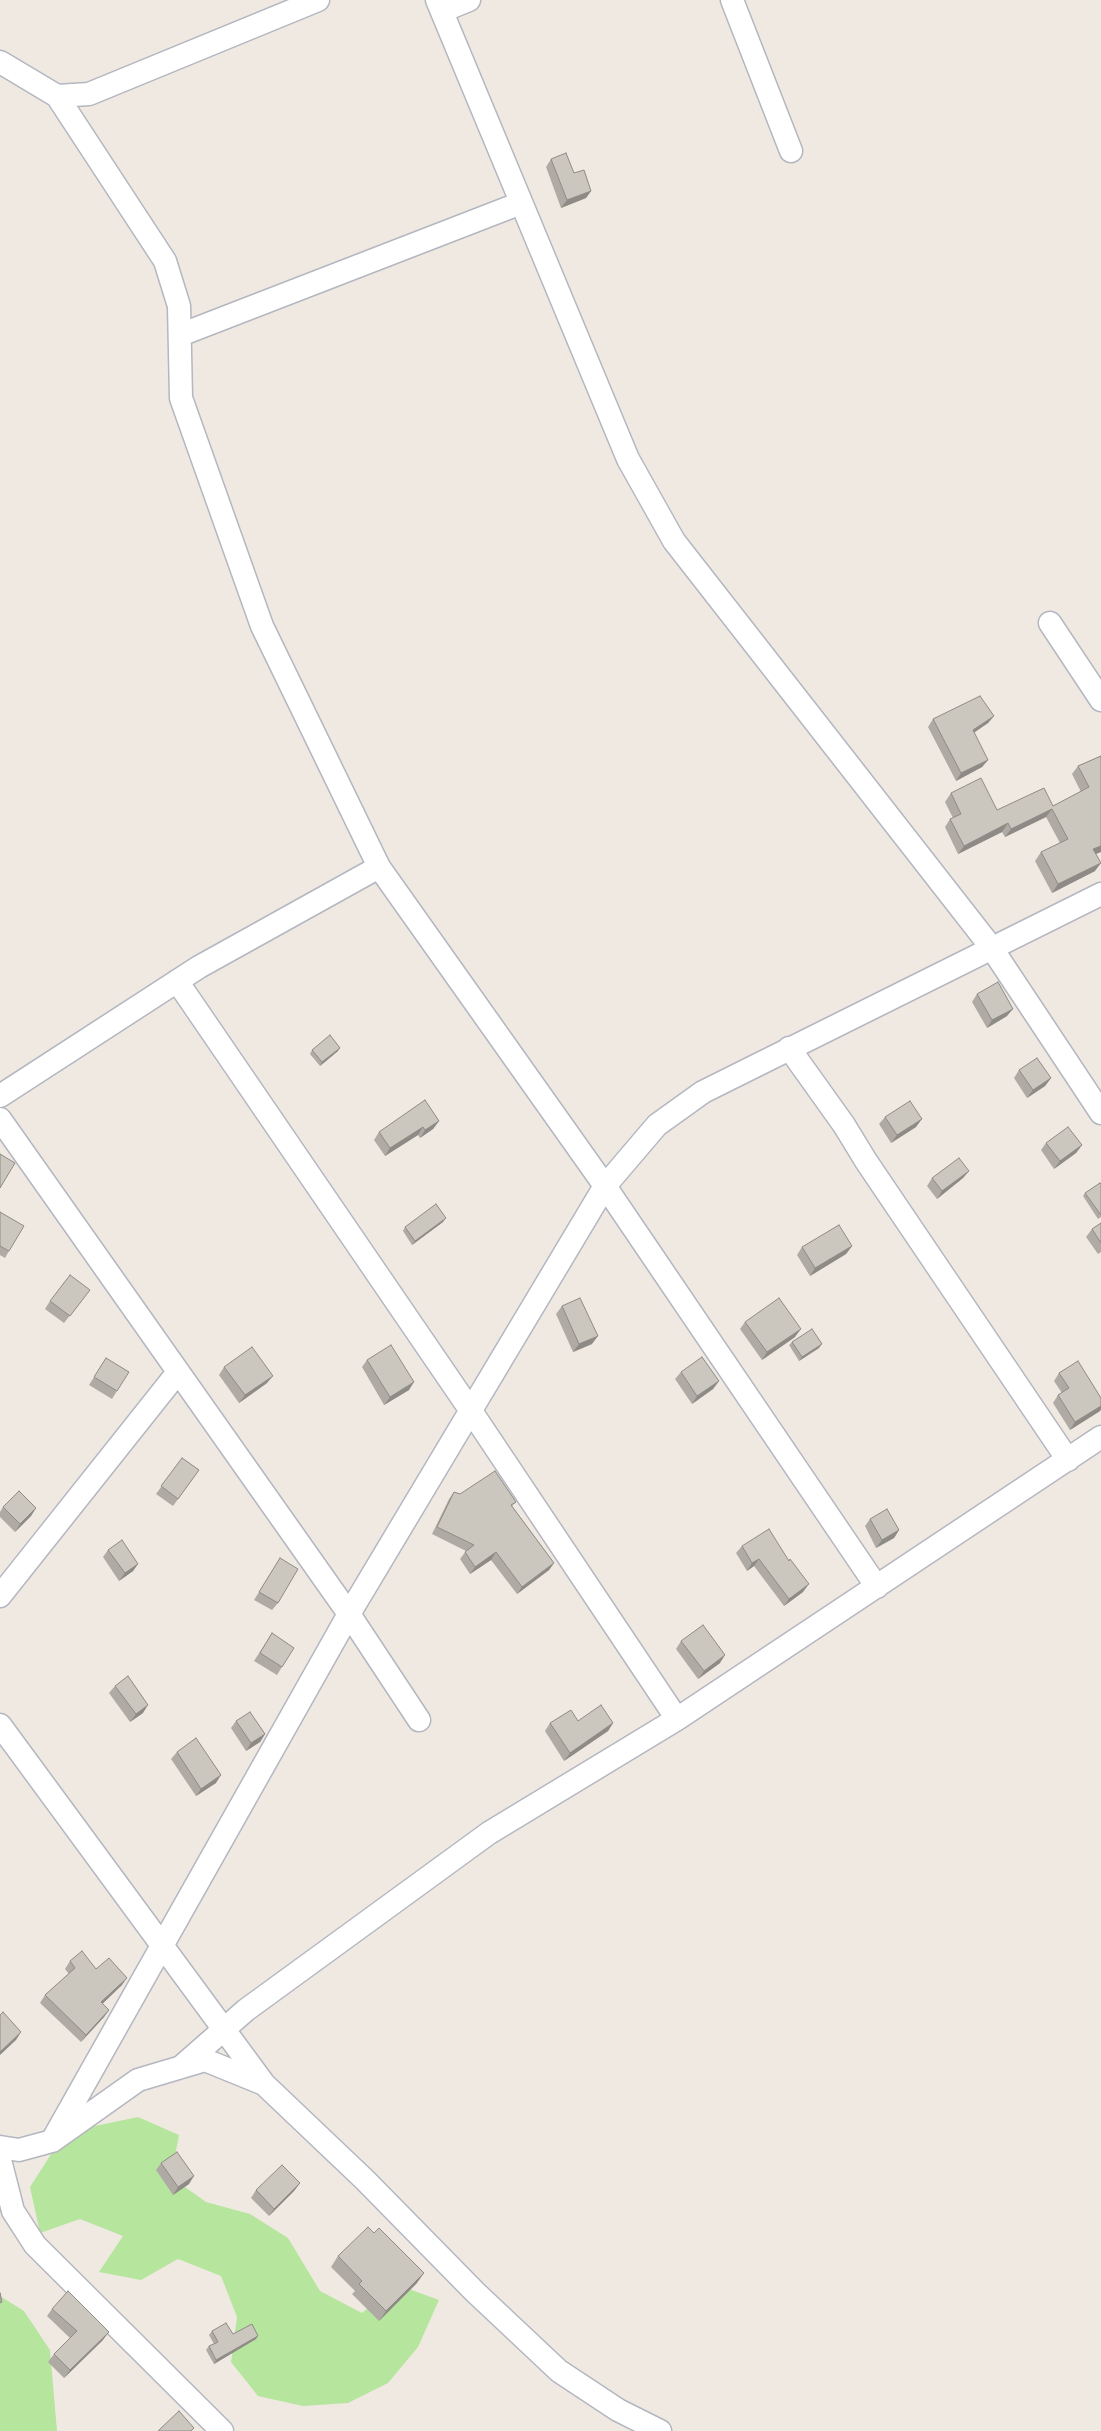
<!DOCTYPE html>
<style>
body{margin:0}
canvas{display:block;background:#efe9e1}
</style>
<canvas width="1101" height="2431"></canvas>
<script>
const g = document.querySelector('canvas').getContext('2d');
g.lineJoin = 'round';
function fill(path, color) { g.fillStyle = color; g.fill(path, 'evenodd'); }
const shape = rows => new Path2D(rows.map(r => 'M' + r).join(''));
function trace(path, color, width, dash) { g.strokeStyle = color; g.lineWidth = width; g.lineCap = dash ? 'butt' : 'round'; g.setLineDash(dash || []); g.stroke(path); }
const green = shape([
 [138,2117,179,2135,171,2177,206,2202,250,2214,288,2238,320,2291,362,2313,395,2284,439,2300,418,2347,388,2383,348,2403,303,2406,258,2396,231,2362,237,2317,221,2276,178,2259,141,2280,99,2272,123,2236,80,2219,40,2233,30,2187,55,2148,95,2126],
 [0,2296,24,2311,50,2350,57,2431,0,2431]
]);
const street = shape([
 [437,0,628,459,674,541,991,947,1101,1113],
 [732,0,791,151],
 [442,11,469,0],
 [0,62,57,96,89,94,318,0],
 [57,96,165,261,179,306,181,398,262,626,379,867,605,1186,877,1587],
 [180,335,521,203],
 [1050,623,1101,700],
 [177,981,471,1411,677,1719],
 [789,1048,844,1125,866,1161,1068,1460],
 [0,1096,199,967,379,867],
 [0,1119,349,1614,419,1720],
 [0,1596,178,1372],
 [0,1725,264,2084],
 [181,2067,246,2010,489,1833,677,1719,1101,1437],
 [52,2141,349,1614,605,1186,657,1125,703,1092,1101,894],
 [0,2147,19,2150,52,2141,138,2080,205,2060,264,2084,365,2180,475,2292,559,2371,618,2410,660,2431],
 [0,2160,13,2211,35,2245,222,2431]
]);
const wall = shape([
 [551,159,574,173,591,191,586,198,561,208,546,167],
 [994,716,988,723,974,733,988,760,982,767,956,781,928,727,933,719],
 [1101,756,1101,852,1096,854,1095,871,1052,893,1035,861,1041,852,1060,843,1046,817,1005,837,1002,832,958,854,945,827,950,819,953,818,945,802,951,793,997,810,1053,806,1081,792,1072,774,1078,766],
 [977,994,1007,1016,987,1028,972,1002],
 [312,1050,338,1051,320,1066,310,1054],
 [1019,1070,1051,1078,1045,1086,1027,1098,1014,1078],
 [885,1117,916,1127,891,1143,879,1124],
 [439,1121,433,1129,420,1138,418,1135,385,1156,374,1140,379,1132],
 [1046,1143,1082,1145,1076,1153,1054,1169,1041,1150],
 [969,1171,963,1178,937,1199,927,1186,932,1178],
 [1100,1183,1101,1217,1098,1219,1083,1196,1085,1193],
 [0,1212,9,1251,5,1258,0,1255],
 [443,1222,412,1245,403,1231,405,1227],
 [1101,1223,1101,1252,1098,1254,1086,1237,1092,1229],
 [852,1246,846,1254,810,1276,797,1255,802,1247],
 [90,1290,64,1323,45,1309,50,1301],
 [562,1306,592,1344,573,1352,556,1314],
 [745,1322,795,1337,762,1360,740,1329],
 [792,1342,819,1348,799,1361,789,1345],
 [106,1358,117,1391,112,1399,89,1385],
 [367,1360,409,1390,384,1405,362,1367],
 [224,1367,267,1383,239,1403,219,1375],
 [681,1372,719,1381,713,1389,692,1404,675,1379],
 [1059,1373,1101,1406,1101,1409,1100,1411,1070,1430,1053,1403,1058,1395,1062,1393,1054,1381],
 [182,1458,199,1470,173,1506,156,1494],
 [454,1492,460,1494,516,1502,512,1506,554,1563,549,1570,517,1594,491,1560,470,1574,460,1559,466,1551,432,1534,449,1499],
 [3,1507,36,1508,31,1516,15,1532,0,1517,0,1512],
 [870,1519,899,1530,894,1538,876,1548,865,1526],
 [742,1546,803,1592,784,1606,754,1566,747,1571,736,1553],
 [108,1550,138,1564,133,1571,119,1581,103,1557],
 [280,1558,278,1603,272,1610,254,1600],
 [272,1633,282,1667,277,1675,254,1661],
 [681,1641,720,1663,698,1679,676,1649],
 [115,1686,143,1713,130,1722,109,1693],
 [236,1721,265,1734,260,1742,246,1751,231,1728],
 [578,1721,613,1723,608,1731,564,1761,545,1731,550,1723],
 [177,1752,216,1783,196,1796,171,1759],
 [70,1961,96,1969,122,1985,102,2004,109,2010,104,2017,81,2042,40,2003,45,1995,69,1974,65,1969],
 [161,2163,189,2184,173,2195,156,2170],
 [300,2183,294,2191,269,2216,251,2198,256,2190],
 [338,2256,417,2283,379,2321,352,2294,355,2291,331,2267],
 [52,2309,103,2340,64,2378,48,2362,54,2354,70,2338,47,2316],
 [212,2331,233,2334,256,2339,214,2364,206,2350,209,2346,214,2344,209,2335]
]);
const shadedWall = shape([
 [591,191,586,198,561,208,567,200],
 [994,716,988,723,967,737,973,730],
 [988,760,982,767,956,781,961,773],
 [1052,809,1046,817,1005,837,1011,829],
 [1008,823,1002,832,958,854,964,846],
 [1101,846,1101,852,1087,857,1093,849],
 [1101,863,1095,871,1052,893,1058,884],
 [1013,1009,1007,1016,987,1028,992,1020],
 [340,1048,338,1051,320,1066,322,1062],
 [1051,1078,1045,1086,1027,1098,1033,1090],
 [922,1119,916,1127,891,1143,897,1135],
 [439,1121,433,1129,420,1138,425,1130],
 [423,1127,418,1135,385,1156,390,1148],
 [1082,1145,1076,1153,1054,1169,1060,1161],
 [969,1171,963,1178,937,1199,942,1191],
 [446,1218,443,1222,412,1245,415,1241],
 [852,1246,846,1254,810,1276,815,1268],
 [801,1329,795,1337,762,1360,767,1352],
 [598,1336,592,1344,573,1352,579,1344],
 [822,1344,819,1348,799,1361,802,1357],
 [273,1376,267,1383,239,1403,245,1395],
 [719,1381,713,1389,692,1404,697,1396],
 [414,1382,409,1390,384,1405,390,1397],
 [1101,1406,1101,1409,1100,1411,1070,1430,1075,1422],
 [36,1508,31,1516,15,1532,20,1524],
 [899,1530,894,1538,876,1548,882,1540],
 [496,1552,491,1560,470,1574,475,1567],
 [759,1559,754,1566,747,1571,752,1563],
 [554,1563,549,1570,517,1594,522,1587],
 [138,1564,133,1571,119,1581,125,1573],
 [809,1584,803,1592,784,1606,789,1599],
 [725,1655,720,1663,698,1679,704,1671],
 [148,1705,143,1713,130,1722,136,1714],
 [613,1723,608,1731,564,1761,570,1753],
 [265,1734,260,1742,246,1751,251,1743],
 [221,1775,216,1783,196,1796,201,1789],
 [127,1978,122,1985,96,2010,101,2002],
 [109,2010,104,2017,81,2042,86,2035],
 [21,2032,16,2040,0,2055,0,2052],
 [194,2176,189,2184,173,2195,178,2187],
 [300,2183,294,2191,269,2216,274,2209],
 [424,2273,417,2283,379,2321,386,2311],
 [109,2332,103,2340,64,2378,70,2370],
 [258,2336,256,2339,214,2364,216,2360]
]);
const building = shape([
 [566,153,574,173,584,170,591,191,567,200,551,159,566,153],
 [980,696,994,716,973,730,988,760,961,773,933,719,980,696],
 [1101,756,1101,846,1093,849,1101,863,1058,884,1041,852,1068,839,1052,809,1011,829,1008,823,964,846,950,819,961,814,951,793,981,778,997,810,1044,788,1053,806,1089,787,1078,766,1101,756],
 [998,982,1013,1009,992,1020,977,994,998,982],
 [330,1035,340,1048,322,1062,312,1050,330,1035],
 [1037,1058,1051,1078,1033,1090,1019,1070,1037,1058],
 [425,1100,439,1121,425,1130,423,1127,390,1148,379,1132,425,1100],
 [910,1101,922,1119,897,1135,885,1117,910,1101],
 [1068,1127,1082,1145,1060,1161,1046,1143,1068,1127],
 [0,1154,15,1163,0,1188,0,1154],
 [959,1158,969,1171,942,1191,932,1178,959,1158],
 [1100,1183,1101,1184,1101,1215,1085,1193,1100,1183],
 [436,1204,446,1218,415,1241,405,1227,436,1204],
 [0,1212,24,1226,9,1251,0,1246,0,1212],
 [1101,1223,1101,1243,1092,1229,1101,1223],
 [839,1225,852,1246,815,1268,802,1247,839,1225],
 [70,1275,90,1290,70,1316,50,1301,70,1275],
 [580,1298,598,1336,579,1344,562,1306,580,1298],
 [779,1298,801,1329,767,1352,745,1322,779,1298],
 [812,1329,822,1344,802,1357,792,1342,812,1329],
 [391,1345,414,1382,390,1397,367,1360,391,1345],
 [252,1347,273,1376,245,1395,224,1367,252,1347],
 [702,1357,719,1381,697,1396,681,1372,702,1357],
 [106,1358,129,1372,117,1391,94,1377,106,1358],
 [1078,1361,1101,1398,1101,1406,1075,1422,1058,1395,1069,1388,1059,1373,1078,1361],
 [182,1458,199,1470,178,1499,161,1486,182,1458],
 [495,1471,516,1502,511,1505,554,1563,522,1587,496,1552,475,1567,465,1552,474,1545,437,1527,454,1492,460,1494,495,1471],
 [19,1491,36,1508,20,1524,3,1507,19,1491],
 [887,1509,899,1530,882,1540,870,1519,887,1509],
 [769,1529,789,1561,790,1559,809,1584,789,1599,759,1559,752,1563,742,1546,769,1529],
 [122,1540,138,1564,125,1573,108,1550,122,1540],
 [280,1558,298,1569,278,1603,259,1592,280,1558],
 [703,1625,725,1655,704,1671,681,1641,703,1625],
 [272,1633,294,1648,282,1667,260,1653,272,1633],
 [128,1676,148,1705,136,1714,115,1686,128,1676],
 [601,1705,613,1723,570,1753,550,1723,571,1710,578,1721,601,1705],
 [250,1712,265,1734,251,1743,236,1721,250,1712],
 [196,1738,221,1775,201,1789,177,1752,196,1738],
 [82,1951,96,1969,109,1958,127,1978,101,2002,109,2010,86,2035,45,1995,75,1968,70,1961,82,1951],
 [3,2012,21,2032,0,2052,0,2015,3,2012],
 [177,2152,194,2176,178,2187,161,2163,177,2152],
 [282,2165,300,2183,274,2209,256,2190,282,2165],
 [368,2227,374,2233,379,2228,424,2273,386,2311,359,2284,362,2281,338,2256,368,2227],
 [68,2291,109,2332,70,2370,54,2354,77,2331,52,2309,68,2291],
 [0,2293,2,2302,0,2303,0,2293],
 [226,2323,233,2334,252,2324,258,2336,216,2360,209,2346,218,2342,212,2331,226,2323],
 [179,2411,194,2428,191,2431,158,2431,179,2411]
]);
fill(green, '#b6e59e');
trace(street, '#b4b7c1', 25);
trace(street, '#fff', 22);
fill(wall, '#afaba4');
fill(shadedWall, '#8e8b86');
fill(building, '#cbc7bf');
trace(building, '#8e8b86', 1);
</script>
